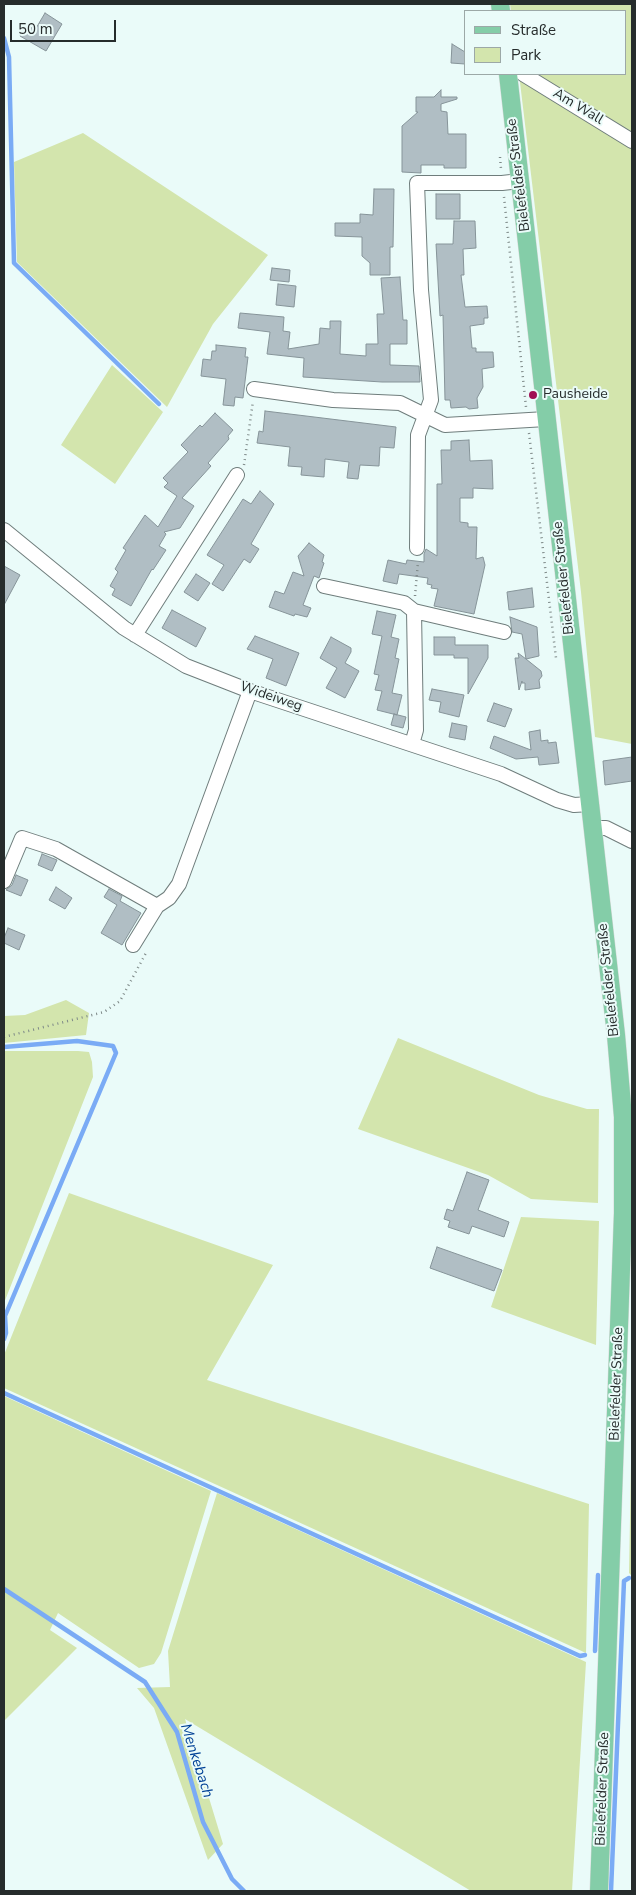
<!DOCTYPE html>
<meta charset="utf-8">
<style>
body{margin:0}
#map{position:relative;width:636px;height:1895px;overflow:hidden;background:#eafbf9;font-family:"Nunito Sans",sans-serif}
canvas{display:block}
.frame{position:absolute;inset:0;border:5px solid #262c2c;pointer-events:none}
.legend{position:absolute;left:464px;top:10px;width:162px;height:65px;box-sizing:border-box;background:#eafbf9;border:1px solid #9ca8a7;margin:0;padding:6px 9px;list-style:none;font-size:15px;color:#262c2c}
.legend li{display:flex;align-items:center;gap:10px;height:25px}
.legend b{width:25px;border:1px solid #9ca8a7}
.scale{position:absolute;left:10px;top:20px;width:106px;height:22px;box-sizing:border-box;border:2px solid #262c2c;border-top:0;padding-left:6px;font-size:15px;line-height:18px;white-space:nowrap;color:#262c2c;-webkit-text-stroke:4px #eafbf9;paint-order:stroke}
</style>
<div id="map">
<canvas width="636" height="1895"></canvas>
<div class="frame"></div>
<ul class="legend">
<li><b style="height:6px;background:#84cda8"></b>Straße</li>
<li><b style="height:14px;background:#d3e5ad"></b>Park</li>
</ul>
<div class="scale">50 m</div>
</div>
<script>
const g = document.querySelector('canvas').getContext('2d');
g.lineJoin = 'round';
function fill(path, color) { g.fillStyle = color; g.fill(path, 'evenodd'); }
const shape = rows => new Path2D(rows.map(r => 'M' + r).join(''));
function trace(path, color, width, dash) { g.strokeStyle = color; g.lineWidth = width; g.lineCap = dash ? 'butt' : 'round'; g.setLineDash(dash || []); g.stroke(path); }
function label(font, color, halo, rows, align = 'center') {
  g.font = font + ' "Nunito Sans",sans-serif'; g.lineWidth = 4; g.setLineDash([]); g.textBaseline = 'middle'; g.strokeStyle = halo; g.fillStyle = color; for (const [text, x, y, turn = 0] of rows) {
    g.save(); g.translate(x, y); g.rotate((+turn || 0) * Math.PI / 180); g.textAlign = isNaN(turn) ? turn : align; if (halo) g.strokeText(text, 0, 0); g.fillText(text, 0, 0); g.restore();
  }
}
const green = shape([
 [510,4,632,4,632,744,595,737,581,592,519,74,625,74,625,11,511,11],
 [83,133,268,255,213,324,167,407,17,262,14,162],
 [112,365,163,412,115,484,61,445],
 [66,1000,89,1013,86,1035,4,1043,4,1016,25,1015],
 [398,1038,539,1095,587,1109,599,1109,598,1203,531,1199,488,1175,358,1129],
 [4,1051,78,1051,89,1052,92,1062,93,1077,4,1303],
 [69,1193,273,1265,207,1380,589,1504,586,1653,4,1388,4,1355],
 [521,1217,599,1221,596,1345,491,1307],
 [4,1396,211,1491,161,1653,154,1664,139,1668,58,1613,50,1630,77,1648,4,1721],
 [632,1408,632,1576,629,1573],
 [217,1493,586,1662,572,1891,471,1891,185,1719,223,1844,208,1860,154,1708,137,1688,170,1687,168,1651]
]);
const stream = shape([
 [4,38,9,57,14,263,159,404],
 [4,1047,77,1041,113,1046,116,1053,5,1316,6,1333,4,1339],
 [4,1393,580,1656,585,1655],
 [4,1589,145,1682,177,1732,203,1822,232,1879,244,1891],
 [595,1651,598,1575],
 [611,1891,624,1581,629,1578]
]);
const building = shape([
 [45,13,62,24,46,51,20,36,27,25,35,30,45,13],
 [452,44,465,52,465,64,451,63,452,44],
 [441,90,441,97,457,97,457,99,441,104,441,111,447,112,448,134,466,134,466,168,444,168,444,165,421,165,421,173,402,172,402,126,418,112,416,112,416,97,434,97,441,90],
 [374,189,394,189,393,247,390,247,390,275,370,275,370,263,362,256,362,237,335,236,335,223,360,223,360,214,373,215,374,189],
 [436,194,460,194,460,219,436,219,436,194],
 [454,221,475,221,476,248,463,249,464,275,461,275,465,307,487,306,488,318,484,318,484,324,470,326,472,348,476,348,476,352,493,352,494,367,482,369,483,387,477,398,478,408,469,409,466,407,451,408,450,400,445,400,443,315,440,316,436,244,453,244,454,221],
 [272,268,290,270,289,282,270,280,272,268],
 [400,277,403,320,407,320,407,344,390,344,390,365,419,366,420,382,382,382,303,377,304,358,267,354,270,332,238,328,240,313,284,317,283,331,290,332,288,349,319,344,320,328,330,329,330,321,341,321,340,354,366,356,366,344,378,344,377,314,384,314,381,278,400,277],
 [278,284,296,286,294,307,276,305,278,284],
 [216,345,246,348,245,357,248,357,243,398,235,397,234,406,223,405,226,379,201,376,203,359,211,360,212,351,216,351,216,345],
 [265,411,396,427,394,448,380,447,379,466,360,465,358,479,347,478,349,462,325,459,324,477,301,475,302,467,288,466,290,447,257,443,259,431,263,432,265,411],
 [215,413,233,430,228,436,229,439,208,463,211,466,182,498,194,506,180,528,164,532,166,534,159,546,166,550,153,570,152,569,131,606,112,595,115,589,110,586,118,572,115,569,126,550,123,548,145,515,158,527,177,496,164,487,168,483,163,478,188,452,181,445,200,425,202,427,215,413],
 [469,440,470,461,492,460,493,489,473,488,473,498,460,498,460,522,468,523,468,527,477,527,476,559,483,557,485,565,474,614,434,606,438,589,431,588,432,585,427,584,428,578,399,574,397,584,383,581,388,560,406,564,407,560,424,562,424,554,426,549,437,556,437,484,442,484,441,450,451,450,451,441,469,440],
 [260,491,274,504,251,544,259,549,250,563,244,559,223,591,212,584,224,565,207,555,243,499,251,504,260,491],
 [309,543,324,555,322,562,324,563,319,578,314,576,303,605,311,608,307,617,295,614,294,616,269,607,275,591,284,594,293,572,304,576,298,556,309,543],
 [4,566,20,575,4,605,4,566],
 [196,574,210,583,198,601,184,592,196,574],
 [532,588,534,607,509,610,507,592,532,588],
 [172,610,206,628,196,647,162,628,172,610],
 [377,611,396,615,391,637,399,639,395,658,399,659,392,693,402,695,397,715,377,710,382,691,375,690,379,675,374,674,382,636,372,634,377,611],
 [510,617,537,627,539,656,526,659,541,671,542,676,539,680,540,688,525,690,525,683,522,683,522,681,519,690,515,658,519,658,518,653,526,659,522,634,512,632,510,617],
 [255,636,299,653,286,686,266,678,273,659,247,649,255,636],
 [331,637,351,648,351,652,345,663,359,671,345,698,326,688,337,668,320,658,331,637],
 [434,637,455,637,455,645,488,645,488,658,468,694,468,658,454,658,454,655,434,655,434,637],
 [432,689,464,695,459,717,439,712,441,702,429,700,432,689],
 [494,703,512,709,505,727,487,721,494,703],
 [394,714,406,717,403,728,391,725,394,714],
 [452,723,467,726,465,740,449,737,452,723],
 [540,730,541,741,548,740,548,743,556,742,559,763,539,765,538,757,516,759,490,748,494,736,531,750,529,732,540,730],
 [632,757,632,781,605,785,603,761,632,757],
 [42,854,57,860,52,871,38,865,42,854],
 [16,875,28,880,21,896,6,890,12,885,16,875],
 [56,887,72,898,65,909,49,900,56,887],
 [109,889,122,896,120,901,141,913,122,945,101,933,117,905,104,897,109,889],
 [8,928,25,935,19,950,4,943,4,938,8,928],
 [467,1172,489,1180,478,1210,509,1222,504,1237,472,1226,469,1234,448,1227,450,1221,444,1219,447,1209,453,1211,467,1172],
 [437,1247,502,1270,494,1291,430,1268,437,1247]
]);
const path = shape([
 [500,157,501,169],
 [504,197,526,407],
 [529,433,556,658],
 [244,465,253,401],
 [415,596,418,562],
 [4,1037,104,1012,120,1001,147,951]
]);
const minor = shape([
 [523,74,632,141],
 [254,389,333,400,400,403,445,425,546,419],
 [4,530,124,628,186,666,250,691,501,774,557,800,574,805,590,804],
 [417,548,418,435,431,400,421,290,417,183,502,183,520,181],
 [324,586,404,603,414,611,504,632],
 [135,635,237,475],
 [412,744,416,730,414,611],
 [593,828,606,828,632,841],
 [4,881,22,838,56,849,157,906],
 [133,945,157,906,169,898,179,884,250,691]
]);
const major = shape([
 [500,4,501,11],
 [508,74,616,1035,623,1117,623,1213,599,1891]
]);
const markers = [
 [533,395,5,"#a10e53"]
];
const streetNames = [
 ["Am Wall",578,107,31],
 ["Bielefelder Straße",519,175,-97],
 ["Bielefelder Straße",564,578,-96],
 ["Wideiweg",271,697,19],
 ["Bielefelder Straße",609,980,-96],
 ["Bielefelder Straße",617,1384,-88],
 ["Bielefelder Straße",603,1789,-88]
];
const poiNames = [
 ["Pausheide",543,395]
];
const waterNames = [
 ["Menkebach",196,1761,72]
];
fill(green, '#d3e5ad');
trace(stream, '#7aabf5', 4.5);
fill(building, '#b0bec4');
trace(building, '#869499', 1);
trace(minor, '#6f7d7c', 16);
trace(major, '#d8d9d9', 19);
trace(path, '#7e8988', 2.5, [1, 4]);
trace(minor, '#fff', 14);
trace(major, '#84cda8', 18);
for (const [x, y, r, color] of markers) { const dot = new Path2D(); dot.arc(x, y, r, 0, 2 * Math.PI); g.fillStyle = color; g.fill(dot); trace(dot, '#eafbf9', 2); }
label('14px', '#262c2c', '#eafbf9', streetNames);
label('14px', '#262c2c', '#eafbf9', poiNames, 'left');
label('italic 15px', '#014196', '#eafbf9', waterNames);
</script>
